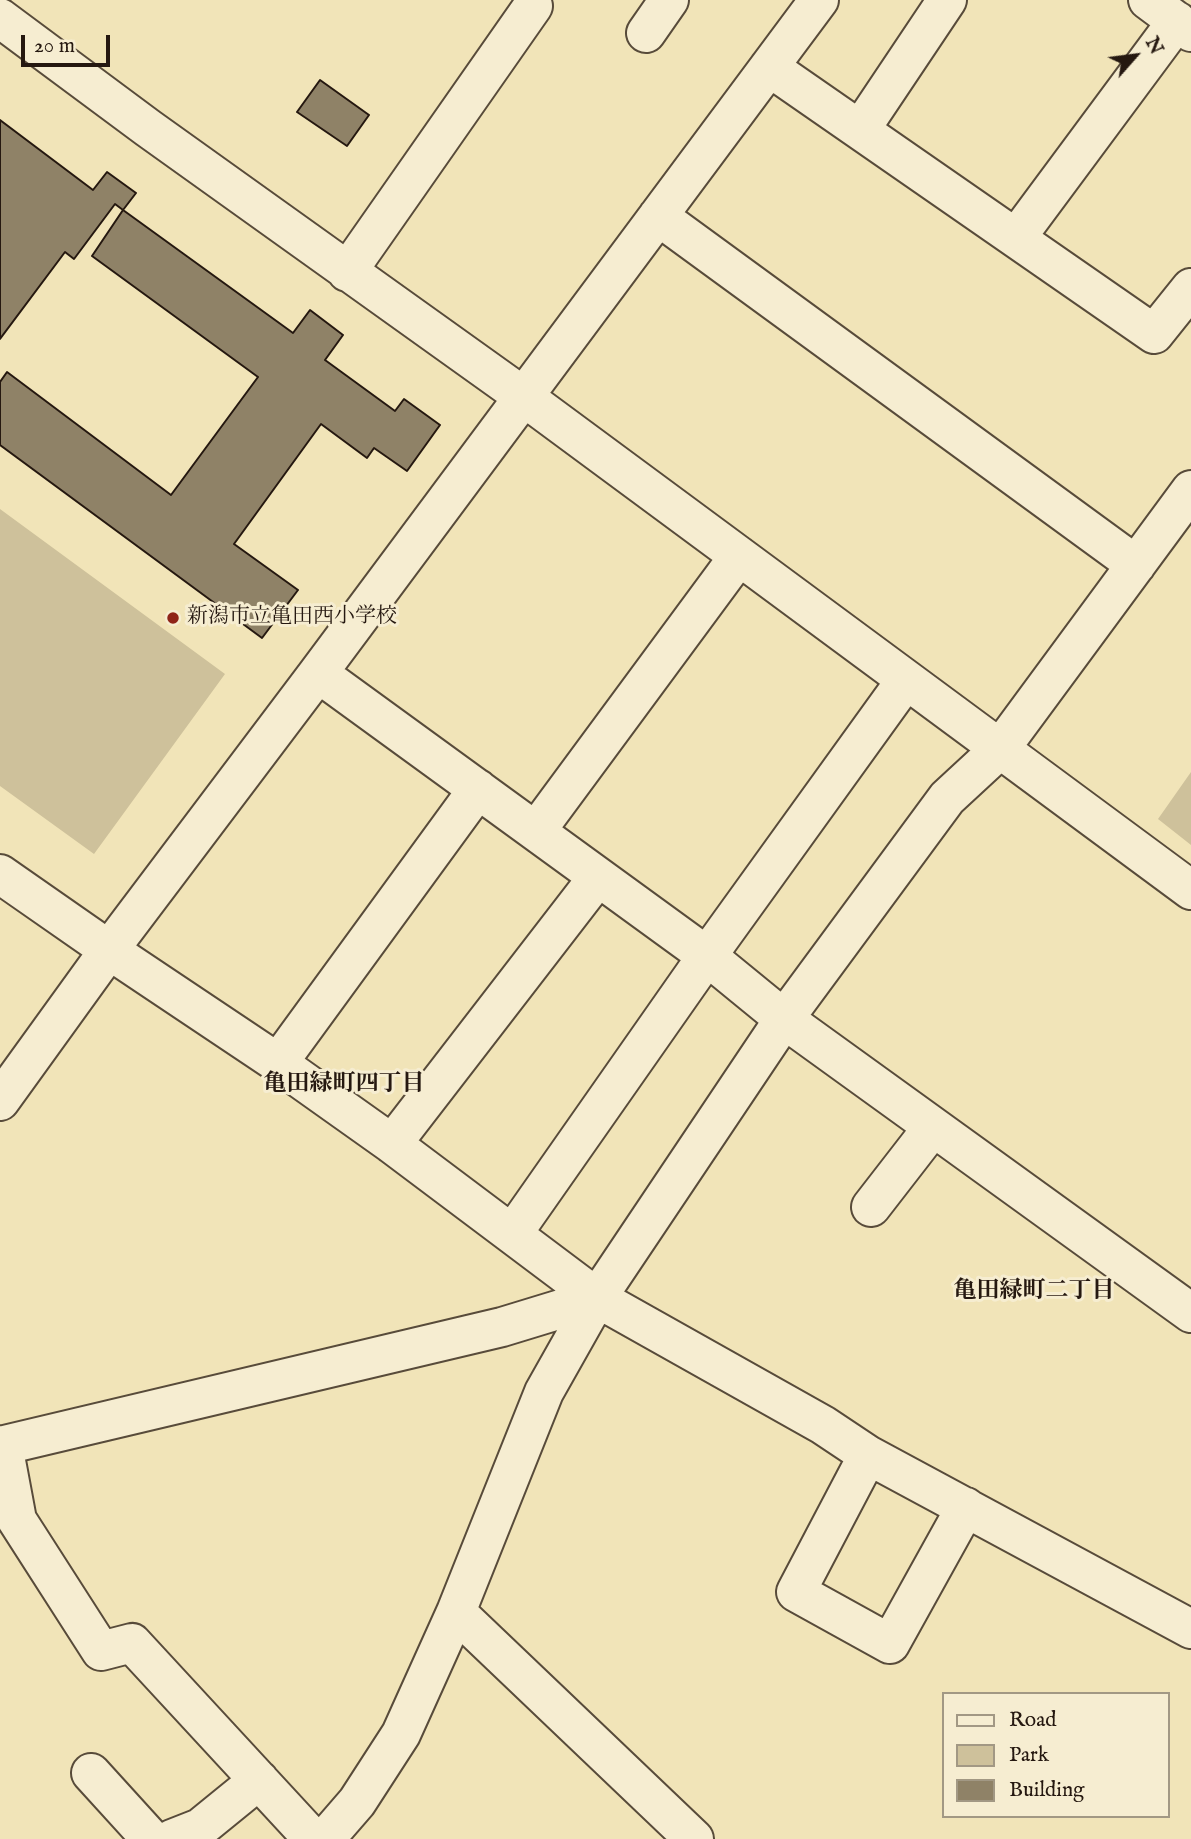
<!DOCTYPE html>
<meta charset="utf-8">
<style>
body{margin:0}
#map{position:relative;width:1191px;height:1839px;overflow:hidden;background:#f1e4b8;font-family:"IM FELL English",serif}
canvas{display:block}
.legend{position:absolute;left:942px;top:1692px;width:228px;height:126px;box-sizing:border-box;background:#f6edd1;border:2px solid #a29884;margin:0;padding:9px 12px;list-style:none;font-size:21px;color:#251810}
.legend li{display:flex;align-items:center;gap:14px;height:35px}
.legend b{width:35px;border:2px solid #a29884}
.north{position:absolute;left:1100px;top:21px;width:70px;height:70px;-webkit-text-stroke:5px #f6edd1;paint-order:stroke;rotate:62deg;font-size:19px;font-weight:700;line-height:28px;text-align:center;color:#251810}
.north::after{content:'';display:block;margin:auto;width:24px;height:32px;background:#251810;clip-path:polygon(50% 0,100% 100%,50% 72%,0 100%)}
.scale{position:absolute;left:21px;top:35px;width:89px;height:32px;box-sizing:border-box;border:4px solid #251810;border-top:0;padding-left:9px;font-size:21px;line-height:24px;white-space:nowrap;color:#251810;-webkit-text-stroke:5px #f6edd1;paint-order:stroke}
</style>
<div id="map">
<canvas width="1191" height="1839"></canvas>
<ul class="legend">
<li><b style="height:9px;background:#f6edd1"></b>Road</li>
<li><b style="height:19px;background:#cec19b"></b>Park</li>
<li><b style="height:19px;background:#8f8267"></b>Building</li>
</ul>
<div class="north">N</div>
<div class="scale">20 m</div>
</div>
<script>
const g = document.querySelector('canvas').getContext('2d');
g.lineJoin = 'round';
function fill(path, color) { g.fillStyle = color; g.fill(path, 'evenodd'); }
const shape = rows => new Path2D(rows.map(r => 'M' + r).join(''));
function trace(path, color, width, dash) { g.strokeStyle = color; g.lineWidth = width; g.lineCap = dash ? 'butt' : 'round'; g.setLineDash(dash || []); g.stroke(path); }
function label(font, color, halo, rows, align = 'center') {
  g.font = font + ' "IM FELL English","Noto Serif JP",serif'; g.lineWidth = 6; g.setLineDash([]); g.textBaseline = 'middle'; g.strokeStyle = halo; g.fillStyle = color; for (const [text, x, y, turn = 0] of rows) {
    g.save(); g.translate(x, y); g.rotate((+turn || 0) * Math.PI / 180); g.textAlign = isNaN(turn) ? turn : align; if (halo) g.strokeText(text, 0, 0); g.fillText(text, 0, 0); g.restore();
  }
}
const green = shape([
 [0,509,225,674,94,854,0,786],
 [1191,772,1191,845,1158,819]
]);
const building = shape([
 [320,80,369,115,347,146,297,112,320,80],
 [0,120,93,190,107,172,136,193,123,210,115,204,74,259,65,252,0,339,0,120],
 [123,210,293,333,310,310,343,335,325,360,395,411,404,399,440,425,407,471,374,448,367,458,321,424,234,544,298,590,262,638,0,445,0,382,7,372,171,495,258,377,92,256,123,210]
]);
const minor = shape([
 [1148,0,1191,32],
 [0,18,148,128,524,397,1191,890],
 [646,33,669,0],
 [769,67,1154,334,1191,288],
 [860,130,947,0],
 [658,216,1136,565],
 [1016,238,1177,21],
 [347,272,533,6],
 [318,673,707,956,784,1019,1191,1313],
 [536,831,739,556],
 [0,874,109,950,278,1063,392,1144,597,1298,823,1425,868,1455,1191,1629],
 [278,1063,478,789],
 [0,1101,109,950,318,673,819,0],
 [392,1144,598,877],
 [871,1207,933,1127],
 [513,1233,707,956,906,680],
 [3,1445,17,1520,101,1651,132,1643,313,1839],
 [0,1446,502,1327,597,1298],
 [868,1455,796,1592,890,1644,966,1507],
 [456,1612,694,1839],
 [91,1773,151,1839],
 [172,1839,200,1828,259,1780],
 [325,1839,357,1802,401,1734,456,1612,544,1392,597,1298,784,1019,947,798,1000,749,1191,490]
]);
const markers = [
 [173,618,7,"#8f2418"]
];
const poiNames = [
 ["新潟市立亀田西小学校",187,618]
];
const neighbourhoodNames = [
 ["亀田緑町四丁目",344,1085],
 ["亀田緑町二丁目",1034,1292]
];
fill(green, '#cec19b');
fill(building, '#8f8267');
trace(building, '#251810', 2);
trace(minor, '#584b3a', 42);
trace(minor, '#f6edd1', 38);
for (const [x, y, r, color] of markers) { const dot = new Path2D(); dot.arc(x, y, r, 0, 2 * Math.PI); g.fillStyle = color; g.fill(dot); trace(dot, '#f6edd1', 2.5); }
label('21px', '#251810', '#f6edd1', poiNames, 'left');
label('bold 23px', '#251810', '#f6edd1', neighbourhoodNames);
</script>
